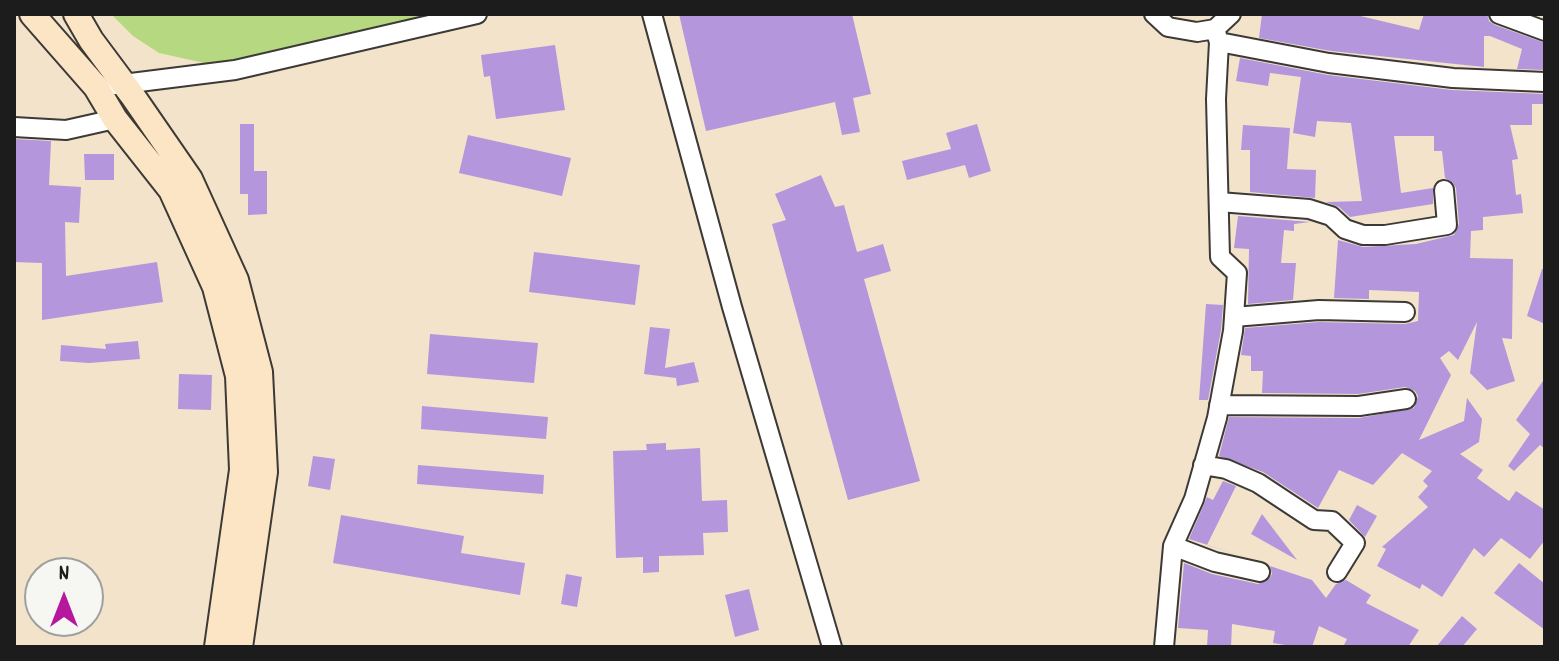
<!DOCTYPE html>
<style>
body{margin:0}
#map{position:relative;width:1559px;height:661px;overflow:hidden;background:#f2e3ca;font-family:Dekko,sans-serif}
canvas{display:block}
.frame{position:absolute;inset:0;border:16px solid #1c1c1c;pointer-events:none}
.north{position:absolute;left:24px;top:557px;width:80px;height:80px;box-sizing:border-box;background:#f6f6f2;border:2px solid #9f9f9c;border-radius:50%;rotate:0deg;font-size:22px;font-weight:700;line-height:32px;text-align:center;color:#1c1c1c}
.north::after{content:'';display:block;margin:auto;width:28px;height:36px;background:#b5179e;clip-path:polygon(50% 0,100% 100%,50% 72%,0 100%)}
</style>
<div id="map">
<canvas width="1559" height="661"></canvas>
<div class="frame"></div>
<div class="north">N</div>
</div>
<script>
const g = document.querySelector('canvas').getContext('2d');
g.lineJoin = 'round';
function fill(path, color) { g.fillStyle = color; g.fill(path, 'evenodd'); }
const shape = rows => new Path2D(rows.map(r => 'M' + r).join(''));
function trace(path, color, width, dash) { g.strokeStyle = color; g.lineWidth = width; g.lineCap = dash ? 'butt' : 'round'; g.setLineDash(dash || []); g.stroke(path); }
const green = shape([
 [111,14,447,14,252,60,209,64,159,53,133,36]
]);
const building = shape([
 [679,14,852,14,871,94,853,98,860,132,842,135,835,102,706,131],
 [1262,14,1352,14,1419,30,1424,14,1487,14,1489,21,1495,25,1545,43,1545,70,1517,69,1522,49,1490,36,1484,36,1484,67,1331,51,1259,38],
 [555,45,565,110,496,119,490,76,484,77,481,55],
 [1240,58,1328,75,1452,90,1545,94,1545,104,1532,104,1532,125,1510,125,1518,159,1512,160,1516,195,1521,194,1523,213,1483,217,1483,230,1471,231,1470,258,1513,259,1512,339,1502,338,1515,381,1487,390,1470,373,1477,322,1458,360,1449,351,1440,358,1451,375,1419,440,1464,421,1467,398,1482,419,1479,442,1460,454,1483,470,1477,478,1509,501,1516,491,1545,510,1545,540,1530,559,1501,538,1484,557,1474,548,1442,597,1422,584,1420,589,1377,566,1386,549,1382,547,1428,507,1418,497,1428,486,1423,481,1432,471,1402,453,1373,485,1339,470,1318,508,1263,472,1219,456,1229,417,1359,418,1414,408,1418,396,1415,391,1405,387,1358,394,1262,393,1263,371,1251,371,1251,356,1241,355,1245,328,1319,322,1405,324,1418,321,1419,292,1369,290,1369,299,1334,298,1338,240,1363,247,1416,244,1454,235,1459,224,1456,188,1453,183,1445,178,1442,151,1434,151,1434,136,1394,136,1401,193,1433,188,1433,204,1350,217,1339,207,1326,202,1362,201,1351,123,1317,121,1315,137,1293,133,1301,77,1270,73,1268,86,1236,81],
 [240,124,254,124,254,171,267,171,267,214,248,215,248,194,240,194],
 [977,124,991,171,969,178,965,165,907,180,902,161,951,149,946,133],
 [1243,125,1290,128,1287,169,1316,170,1315,198,1250,192,1250,150,1241,150],
 [468,135,571,158,562,196,459,173],
 [14,139,51,141,49,185,81,187,79,223,65,222,66,276,157,262,163,302,42,320,42,263,14,262],
 [84,154,114,154,114,180,85,180],
 [821,175,835,207,844,205,857,252,883,244,891,271,864,279,920,481,848,500,772,224,786,220,775,194],
 [1238,216,1310,222,1294,224,1294,231,1284,230,1281,263,1296,263,1293,300,1248,304,1249,249,1234,248],
 [534,252,640,265,635,305,529,292],
 [1542,269,1545,269,1545,324,1527,316],
 [1206,304,1223,305,1221,330,1208,400,1199,400],
 [650,327,670,329,665,368,694,362,699,382,677,386,676,378,644,374],
 [430,334,538,343,534,383,427,374],
 [138,341,140,359,89,363,60,361,61,345,106,349,105,344],
 [179,374,212,375,211,410,178,409],
 [1545,378,1545,449,1540,445,1514,471,1508,466,1530,434,1516,420],
 [422,406,548,417,546,439,421,429],
 [666,443,666,450,700,448,702,501,727,500,728,532,703,533,704,555,659,556,659,572,643,573,643,557,616,558,613,451,647,450,646,444],
 [313,456,335,459,330,490,308,486],
 [418,465,544,475,543,494,417,484],
 [1223,481,1236,486,1207,545,1236,554,1189,539,1207,497,1213,500],
 [1357,505,1377,516,1365,537,1349,520],
 [1262,514,1297,560,1251,534],
 [341,515,464,536,461,553,525,563,520,595,333,563],
 [1184,563,1212,574,1258,584,1269,579,1272,574,1270,566,1312,580,1326,598,1336,584,1346,580,1371,595,1366,603,1419,630,1408,647,1343,647,1347,639,1319,626,1312,647,1297,647,1273,643,1275,631,1232,624,1231,647,1207,647,1208,630,1178,628],
 [1519,563,1545,584,1545,630,1494,593],
 [566,574,582,577,577,607,561,604],
 [749,589,759,630,735,637,725,595],
 [1462,616,1477,629,1462,647,1436,647]
]);
const street = shape([
 [652,14,732,307,832,647],
 [1154,14,1168,27,1197,32,1215,29,1231,14],
 [1499,14,1545,31],
 [1219,42,1329,63,1453,78,1545,82],
 [115,85,235,70,477,14],
 [14,127,66,130,115,119],
 [1219,202,1309,209,1331,216,1345,229,1363,235,1385,235,1447,225,1444,190],
 [1234,317,1319,310,1405,312],
 [1219,405,1359,406,1406,399],
 [1203,465,1226,469,1258,483,1314,520,1332,521,1355,543,1337,572],
 [1173,546,1215,562,1260,572],
 [1164,647,1173,546,1194,499,1217,418,1233,331,1237,273,1220,257,1216,99,1219,42,1215,29]
]);
const secondary = shape([
 [32,14,96,87,115,119,171,190,215,287,238,376,242,470,217,647],
 [76,14,91,40,132,95,190,179,236,280,260,372,265,472,240,647]
]);
fill(green, '#b6d881');
fill(building, '#b496dc');
trace(street, '#3c3a36', 22);
trace(secondary, '#3c3a36', 28);
trace(street, '#fff', 18);
trace(secondary, '#fce5c4', 24);
</script>
